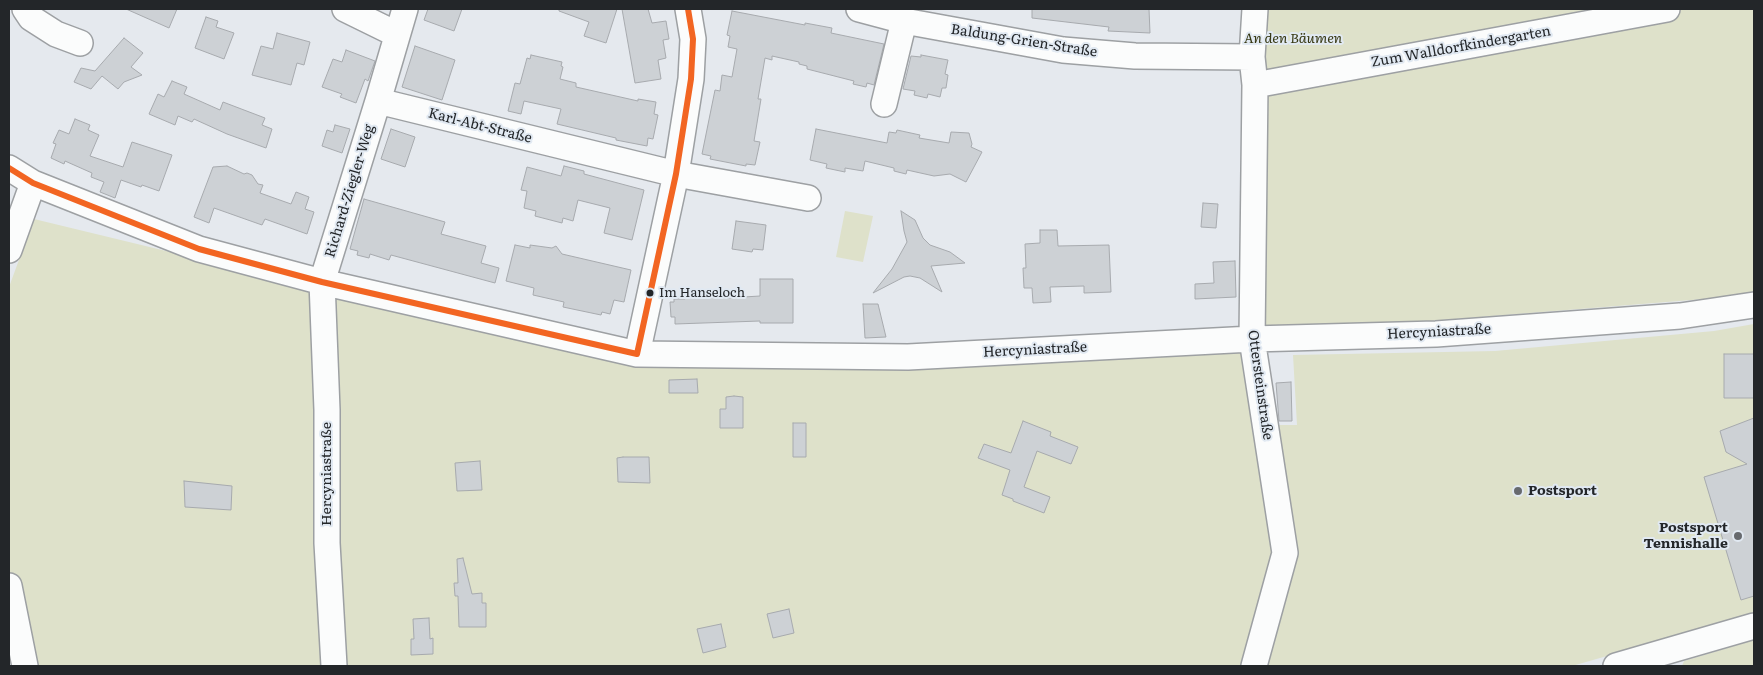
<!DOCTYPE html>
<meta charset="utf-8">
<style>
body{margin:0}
#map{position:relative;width:1763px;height:675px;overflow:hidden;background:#e5e9ee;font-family:Literata,serif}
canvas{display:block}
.frame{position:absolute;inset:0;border:10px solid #232629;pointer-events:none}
</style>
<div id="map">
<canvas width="1763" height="675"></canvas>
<div class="frame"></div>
</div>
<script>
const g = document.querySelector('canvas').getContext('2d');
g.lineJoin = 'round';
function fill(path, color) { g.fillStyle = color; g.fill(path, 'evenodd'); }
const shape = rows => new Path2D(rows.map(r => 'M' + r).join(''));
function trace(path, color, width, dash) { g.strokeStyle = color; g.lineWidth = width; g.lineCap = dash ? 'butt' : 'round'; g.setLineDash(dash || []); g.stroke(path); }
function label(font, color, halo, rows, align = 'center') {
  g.font = font + ' Literata,serif'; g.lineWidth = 4; g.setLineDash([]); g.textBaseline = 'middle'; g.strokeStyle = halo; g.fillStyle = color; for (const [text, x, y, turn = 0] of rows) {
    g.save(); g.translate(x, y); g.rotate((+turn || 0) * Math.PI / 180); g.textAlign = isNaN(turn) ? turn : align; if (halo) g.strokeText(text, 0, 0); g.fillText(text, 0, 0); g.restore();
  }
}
const green = shape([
 [1263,9,1647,9,1259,76],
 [1686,9,1754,9,1754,295,1256,335,1261,86],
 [845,211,873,216,863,262,836,257],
 [34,219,323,289,653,367,1241,351,1277,564,1246,666,26,666,9,574,9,287],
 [1754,324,1754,614,1572,666,1262,666,1292,556,1272,425,1297,425,1293,355,1495,351,1714,331],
 [1754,640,1754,666,1682,666,1684,661]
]);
const building = shape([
 [126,9,177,9,169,28,126,9],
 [428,9,462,9,454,31,424,20,428,9],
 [559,9,617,9,606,43,584,36,589,22,559,11,559,9],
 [622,9,648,9,652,23,666,21,669,39,663,40,666,58,658,60,661,79,635,83,622,9],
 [1032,9,1149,9,1150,33,1108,31,1109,27,1032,18,1032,9],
 [732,11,805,25,805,23,832,28,831,33,884,44,874,85,867,83,866,87,853,84,854,81,807,69,807,66,799,64,799,62,772,56,772,60,765,58,758,99,761,99,754,141,760,142,755,165,746,164,746,166,710,159,711,156,702,154,715,90,720,91,722,75,732,77,737,49,728,47,730,36,727,35,732,11],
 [206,17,218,21,216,27,234,33,224,59,195,48,206,17],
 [277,33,310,42,304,65,297,63,291,85,252,75,261,46,273,49,277,33],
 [124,38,143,53,131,67,142,75,124,82,118,89,102,76,91,89,74,82,81,68,95,71,124,38],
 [415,46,455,60,442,100,402,87,415,46],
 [346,50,375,61,368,81,365,79,356,103,340,97,342,94,322,87,333,59,342,62,346,50],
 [531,55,562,62,561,66,563,67,560,79,576,83,576,87,638,101,638,99,656,102,654,114,658,115,653,139,648,138,647,146,616,140,616,138,557,124,561,109,524,101,521,114,508,111,515,83,520,84,527,58,530,59,531,55],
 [921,55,948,60,945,74,948,75,946,88,942,88,940,97,928,94,927,98,914,95,915,91,903,89,911,56,921,57,921,55],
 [172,81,187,87,184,94,220,110,223,102,265,118,262,125,272,129,266,148,227,134,194,119,192,122,178,116,175,125,149,114,158,94,164,97,172,81],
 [75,119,90,125,88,130,99,135,90,156,123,167,132,142,172,155,159,191,142,185,141,187,121,180,115,198,100,192,104,182,91,177,92,173,65,161,64,164,51,158,56,144,53,143,59,130,69,134,75,119],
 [335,125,350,129,342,153,322,146,327,130,333,132,335,125],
 [391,129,415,137,405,167,381,159,391,129],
 [816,129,887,143,889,132,896,133,897,130,920,135,919,138,949,143,951,132,969,133,972,144,971,147,982,152,966,182,950,174,934,176,907,170,906,174,894,171,894,168,865,161,863,171,845,168,845,172,826,168,827,164,810,160,816,129],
 [227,166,244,174,247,173,252,175,258,184,263,185,260,193,291,204,296,192,309,197,305,209,314,212,307,234,265,219,262,225,214,208,209,223,194,217,213,167,227,166],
 [564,166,584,171,584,174,644,190,632,240,604,233,610,208,578,200,573,221,563,218,562,223,535,216,536,211,524,208,527,191,521,190,527,167,561,176,564,166],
 [364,199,445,222,441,234,486,246,481,263,499,268,495,283,391,255,389,260,370,254,369,258,357,255,358,251,350,249,364,199],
 [1203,203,1218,204,1216,228,1201,227,1203,203],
 [901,211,915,220,923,238,930,245,950,252,965,263,931,266,942,292,920,278,910,276,904,277,873,293,892,269,907,242,904,231,901,211],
 [736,221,766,225,763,250,753,249,752,252,732,249,736,221],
 [1040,230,1057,230,1058,246,1109,245,1111,292,1084,293,1084,286,1050,287,1051,302,1033,303,1032,288,1024,288,1023,268,1026,268,1025,244,1040,243,1040,230],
 [515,245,530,248,530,245,552,248,556,246,562,254,631,270,624,302,614,300,610,314,602,312,601,315,563,307,564,302,533,295,534,288,506,281,515,245],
 [1235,261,1236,297,1195,299,1195,284,1214,283,1213,262,1235,261],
 [760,279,793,279,793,323,760,323,760,321,675,324,675,317,671,317,670,302,674,302,674,299,685,299,685,295,727,294,727,298,760,296,760,279],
 [863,304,878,304,886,337,865,338,863,304],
 [1724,354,1754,354,1754,398,1724,398,1724,354],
 [697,379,698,393,669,393,669,380,697,379],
 [1291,382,1292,421,1279,421,1276,383,1291,382],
 [734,396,743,397,743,428,720,428,720,409,726,409,726,397,734,396],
 [1754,418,1754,596,1741,600,1704,477,1747,464,1726,452,1720,431,1754,418],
 [1023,421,1051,432,1050,436,1078,447,1071,464,1037,451,1024,487,1050,497,1044,513,1013,501,1013,499,1002,495,1010,470,978,458,984,444,1011,453,1023,421],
 [793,423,806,423,806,457,793,457,793,423],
 [623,457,649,457,650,483,618,482,617,458,623,457],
 [480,461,482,490,457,491,455,463,480,461],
 [184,481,232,486,231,510,185,507,184,481],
 [463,558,472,594,482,593,482,603,486,603,486,627,459,627,458,596,455,596,454,583,458,583,457,559,463,558],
 [789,609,794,633,773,638,767,614,789,609],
 [429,618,430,639,433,638,433,654,411,655,411,639,414,639,413,619,429,618],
 [721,624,726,647,703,653,697,629,721,624]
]);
const minor = shape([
 [25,9,31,18,56,34,80,43],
 [345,9,396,34],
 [405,9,378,101,676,174,808,198],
 [859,9,904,21,1063,50,1135,56,1252,57],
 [1255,85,1667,9],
 [884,104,904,21],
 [9,168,33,183,199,249,322,282,637,354,908,357,1252,339,1436,334,1680,316,1754,305],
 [9,250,33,183],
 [637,354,676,174,691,79,693,39,688,9],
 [9,586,25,666],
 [334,666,327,543,327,410,322,282,378,101],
 [1254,666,1285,553,1252,339,1255,85,1252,57,1255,9],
 [1616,666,1754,626]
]);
const bus1 = shape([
 [9,168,33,183,199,249,322,282,637,354],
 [637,354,676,174,691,79,693,39,688,9]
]);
const markers = [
 [650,293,4.5,"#232629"],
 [1518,491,5,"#676a6e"],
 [1738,536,5,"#676a6e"]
];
const busNames = [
 ["Im Hanseloch",659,293]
];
const parkNames = [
 ["An den Bäumen",1293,39]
];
const streetNames = [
 ["Baldung-Grien-Straße",1024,41,9],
 ["Zum Walldorfkindergarten",1461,47,-10],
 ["Karl-Abt-Straße",480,126,14],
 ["Richard-Ziegler-Weg",350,191,-73],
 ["Hercyniastraße",1439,332,-3],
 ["Hercyniastraße",1035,350,-3],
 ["Ottersteinstraße",1260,385,82],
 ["Hercyniastraße",327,474,-90]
];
const poiNames = [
 ["Postsport",1528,491],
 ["Postsport",1728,528,"right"],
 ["Tennishalle",1728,544,"right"]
];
fill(green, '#dee1ca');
fill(building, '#cdd1d5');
trace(building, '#a7aaae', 1);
trace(minor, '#9da0a3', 28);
trace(minor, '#fbfcfc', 25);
trace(bus1, '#f26522', 6);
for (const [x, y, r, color] of markers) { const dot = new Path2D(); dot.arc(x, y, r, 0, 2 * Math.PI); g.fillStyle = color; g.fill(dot); trace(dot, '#e1e9f2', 2); }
label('13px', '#232629', '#e1e9f2', busNames, 'left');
label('italic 14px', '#363711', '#e1e9f2', parkNames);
label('14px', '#232629', '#e1e9f2', streetNames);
label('bold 14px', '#232629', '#e1e9f2', poiNames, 'left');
</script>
